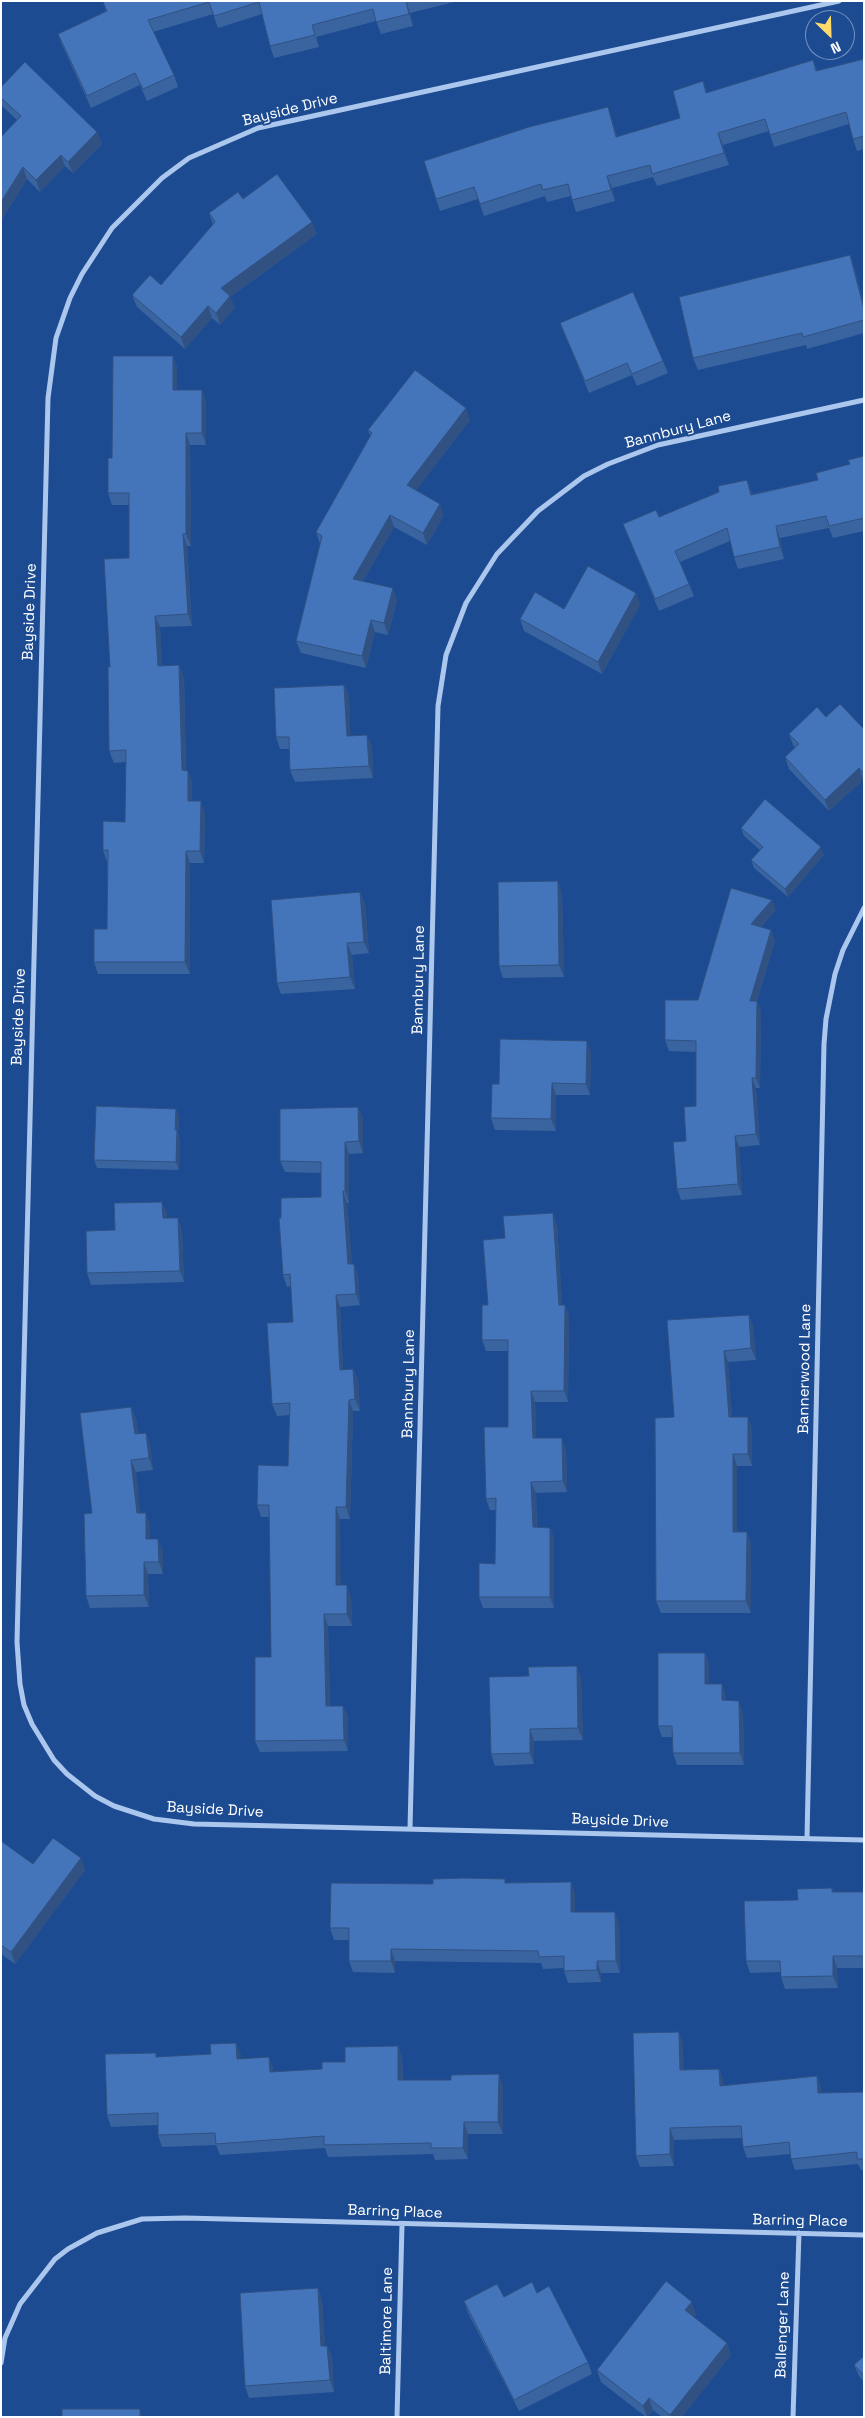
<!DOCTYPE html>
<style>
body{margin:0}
#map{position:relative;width:865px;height:2418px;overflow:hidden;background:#1c4b91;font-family:"Space Grotesk",sans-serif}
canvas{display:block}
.frame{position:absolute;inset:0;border:2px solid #fff;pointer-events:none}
.north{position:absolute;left:805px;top:10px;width:50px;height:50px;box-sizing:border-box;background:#1c4b91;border:1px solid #7793bd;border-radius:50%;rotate:156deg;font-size:14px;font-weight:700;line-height:20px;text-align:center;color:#fff}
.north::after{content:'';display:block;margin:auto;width:18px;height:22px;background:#feda6a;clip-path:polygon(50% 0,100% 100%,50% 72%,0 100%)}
</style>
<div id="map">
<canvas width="865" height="2418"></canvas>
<div class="frame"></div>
<div class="north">N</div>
</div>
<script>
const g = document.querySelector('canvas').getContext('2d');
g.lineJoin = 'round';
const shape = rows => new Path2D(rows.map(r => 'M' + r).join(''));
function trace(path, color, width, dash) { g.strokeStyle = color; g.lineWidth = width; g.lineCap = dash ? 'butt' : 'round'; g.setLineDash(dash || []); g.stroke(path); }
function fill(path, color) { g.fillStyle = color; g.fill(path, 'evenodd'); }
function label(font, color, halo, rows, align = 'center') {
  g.font = font + ' "Space Grotesk",sans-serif'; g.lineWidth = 4; g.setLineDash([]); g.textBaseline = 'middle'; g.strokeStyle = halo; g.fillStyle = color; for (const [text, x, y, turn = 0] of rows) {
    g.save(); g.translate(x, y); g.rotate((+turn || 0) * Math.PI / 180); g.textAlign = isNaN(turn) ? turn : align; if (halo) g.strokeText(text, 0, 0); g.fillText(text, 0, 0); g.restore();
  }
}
const street = shape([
 [839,1,258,128,189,158,162,178,112,228,82,274,70,298,56,338,48,398,17,1642,20,1684,24,1705,32,1724,54,1760,67,1774,95,1796,114,1806,154,1819,194,1824,864,1840],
 [410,1828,438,706,446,655,466,603,497,554,538,511,584,476,608,464,658,445,864,400],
 [807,1838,824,1044,826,1019,835,974,843,950,864,908],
 [1,2363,5,2338,20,2304,55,2259,68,2249,97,2233,142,2219,185,2218,864,2235],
 [397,2417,402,2225],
 [793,2417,799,2233]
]);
const wall = shape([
 [105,1,458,1,410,13,413,26,381,34,376,21,316,37,319,47,274,58,270,46,262,14,218,28,213,14,153,32,174,75,178,87,147,101,140,85,91,108,62,45,58,34,106,11,103,2],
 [864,59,864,149,857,151,853,139,849,124,774,147,769,131,723,145,729,165,657,186,653,177,612,188,615,201,576,212,571,196,547,202,545,196,484,216,478,199,440,211,436,199,612,119,617,137,680,118,703,81,707,93,813,60,817,71],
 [1,87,97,132,102,144,73,173,65,166,40,192,27,179,1,221,1,137,17,120,1,105],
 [243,199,317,234,230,297,235,308,220,325,212,318,185,349,137,307,132,295,161,285,213,225,209,213],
 [850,255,854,267,864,305,864,333,807,349,806,345,698,370,693,358],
 [560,323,663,361,668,373,637,386,632,375,589,393],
 [173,356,177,368,177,390,202,390,206,402,206,445,190,445,191,546,187,546,192,626,160,627,162,666,184,677,186,771,188,771,192,782,192,801,205,813,204,863,190,863,190,974,98,974,94,962,107,929,107,862,103,850,125,822,126,762,114,763,109,751,110,667,129,558,129,505,112,505,108,493,112,458],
 [470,420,416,490,444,515,427,545,394,527,363,581,397,600,388,635,375,632,366,668,301,653,296,641,320,544,316,532,370,436,368,430],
 [864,456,864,531,833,538,829,528,780,538,784,559,738,569,734,557,730,541,680,562,694,596,659,611,623,524,659,517,752,492,752,494,818,480,850,464],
 [636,593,640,605,602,674,524,631,520,619],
 [344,685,349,696,350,736,367,735,372,747,373,778,295,782,290,770,289,749,280,749,276,737],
 [826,717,864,729,864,781,863,780,829,811,789,769,785,757,795,748,793,745,789,734],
 [741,828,824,855,788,897,754,868,751,860,760,850,744,836],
 [360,892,365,904,369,953,352,955,355,989,281,994,277,983],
 [562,893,564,977,503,978,499,966],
 [776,910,761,927,771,930,775,941,757,1001,761,1012,760,1088,756,1088,760,1145,739,1147,742,1195,681,1200,677,1189,686,1141,696,1106,696,1052,669,1051,665,1040,698,1000],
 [591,1053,590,1095,556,1095,556,1131,495,1130,491,1118,499,1084],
 [358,1107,363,1119,363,1153,349,1154,349,1203,347,1203,352,1264,354,1264,358,1276,360,1305,340,1307,343,1369,353,1369,358,1380,360,1411,353,1411,350,1519,340,1519,340,1585,351,1597,352,1626,328,1626,330,1706,343,1706,348,1717,348,1751,260,1752,255,1741,271,1657,270,1517,261,1517,257,1505,288,1466,290,1415,277,1416,272,1404,293,1322,291,1286,287,1287,283,1275,281,1218,321,1197,321,1173,285,1172,280,1161],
 [176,1109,179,1117,178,1134,180,1139,179,1170,97,1168,94,1160],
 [167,1213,167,1218,182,1229,184,1282,91,1285,87,1273,115,1230],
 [557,1224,562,1305,565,1305,569,1316,568,1402,535,1402,536,1438,566,1449,567,1492,536,1493,537,1527,550,1528,554,1539,554,1608,483,1608,479,1597,495,1564,496,1510,490,1510,486,1499,508,1427,508,1351,486,1351,482,1340,488,1305,505,1238],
 [749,1315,753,1326,756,1360,728,1362,732,1417,748,1417,752,1429,752,1466,737,1466,737,1532,747,1532,751,1544,751,1613,661,1613,656,1601,674,1417],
 [131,1407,136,1419,138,1434,146,1433,150,1444,153,1470,136,1472,140,1513,150,1524,150,1539,163,1551,163,1574,148,1574,149,1607,90,1608,86,1596,92,1513],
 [705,1653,709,1664,709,1684,726,1696,726,1700,743,1712,744,1765,677,1765,673,1753,672,1737,662,1737,658,1726],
 [529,1676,581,1678,583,1740,534,1741,534,1764,495,1766,491,1754],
 [1,1841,33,1864,81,1858,85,1870,15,1964,1,1954],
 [571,1882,575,1894,575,1912,619,1923,620,1973,601,1973,601,1982,568,1983,564,1971,564,1968,543,1969,541,1963,395,1961,395,1973,353,1972,349,1961,349,1940,334,1940,330,1928,433,1884],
 [832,1888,833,1892,864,1892,864,1968,837,1968,838,1988,785,1989,781,1977,781,1972,750,1973,746,1961,798,1900],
 [683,2043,683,2070,719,2069,723,2080,723,2086,817,2076,821,2087,821,2093,864,2092,864,2170,861,2170,858,2164,795,2170,791,2159,790,2154,747,2158,743,2147,742,2138,674,2140,674,2166,640,2167,636,2156],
 [398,2046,402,2058,403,2080,503,2086,503,2134,468,2134,468,2159,435,2160,433,2154,328,2157,325,2148,220,2155,216,2145,162,2147,158,2135,158,2125,111,2127,107,2115,157,2057,241,2055,241,2059,269,2057,273,2069,273,2072,322,2069],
 [318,2288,322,2300,325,2346,327,2346,332,2357,334,2392,249,2398,245,2386],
 [537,2293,588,2362,592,2374,519,2411,468,2313,464,2301],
 [696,2314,694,2317,727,2343,731,2355,682,2417,662,2417,653,2410,648,2417,646,2417,601,2382,597,2370],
 [864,2356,864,2382,859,2376,854,2365]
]);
const shadedWall = shape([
 [406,1,410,13,413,26,409,14],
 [608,107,612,119,620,149,616,137],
 [97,132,102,144,73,173,68,162],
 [718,133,723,145,729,165,724,153],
 [61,155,65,166,40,192,36,180],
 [23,167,27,179,1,221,1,202],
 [607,176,612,188,615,201,611,190],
 [312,222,317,234,230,297,235,308,220,325,216,313,221,288],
 [850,255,854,267,864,305,864,309],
 [208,306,212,318,185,349,181,337],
 [173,356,177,368,177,402,173,390],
 [202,390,206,402,206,445,202,433],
 [466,408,470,420,411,497,407,485],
 [186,433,190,445,191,546,186,534],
 [747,480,752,492,755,506,751,495],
 [440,504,444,515,427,545,423,533],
 [390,515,394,527,357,591,353,579],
 [776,526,780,538,784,559,780,547],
 [183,534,187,546,192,626,188,614],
 [393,588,397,600,388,635,384,623],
 [636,593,640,605,602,674,598,662],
 [155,616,160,627,163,678,158,666],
 [371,620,375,632,366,668,362,656],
 [179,665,184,677,186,782,182,770],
 [344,685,349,696,351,748,347,736],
 [367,735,372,747,373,778,369,766],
 [859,768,863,780,829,811,825,800],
 [188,771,192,782,192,813,188,801],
 [201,801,205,813,204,863,200,851],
 [821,847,824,855,788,897,785,889],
 [186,851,190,863,190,974,185,962],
 [558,881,562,893,564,977,559,965],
 [360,892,365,904,369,953,364,942],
 [772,900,776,910,755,935,751,924],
 [771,930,775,941,757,1001,761,1012,760,1088,756,1078,750,1001],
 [347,943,352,955,355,989,350,977],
 [587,1041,591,1053,590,1095,586,1084],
 [752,1078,756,1088,760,1145,756,1134],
 [552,1083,556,1095,556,1131,551,1119],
 [358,1107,363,1119,363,1153,359,1141],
 [176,1109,179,1117,178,1134,180,1139,179,1170,176,1162],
 [735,1136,739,1147,742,1195,738,1184],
 [345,1142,349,1154,349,1203,345,1191],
 [343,1191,347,1203,353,1276,348,1264],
 [162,1202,167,1213,167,1230,163,1218],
 [553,1213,557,1224,563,1316,559,1305],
 [178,1218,182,1229,184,1282,180,1271],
 [354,1264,358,1276,360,1305,356,1294],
 [336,1295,340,1307,344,1381,340,1370],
 [565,1305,569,1316,568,1402,564,1391],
 [749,1315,753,1326,756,1360,751,1348],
 [724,1351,728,1362,733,1429,729,1417],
 [353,1369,358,1380,360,1411,355,1399],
 [531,1391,535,1402,537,1450,533,1438],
 [349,1400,353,1411,350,1519,346,1507],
 [131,1407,136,1419,139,1446,135,1434],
 [748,1417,752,1429,752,1466,748,1454],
 [146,1433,150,1444,153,1470,149,1458],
 [562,1438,566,1449,567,1492,563,1481],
 [733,1454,737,1466,737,1544,733,1532],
 [131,1460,136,1472,142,1525,137,1513],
 [531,1482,536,1493,537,1538,533,1527],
 [336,1507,340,1519,341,1597,336,1585],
 [146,1513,150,1524,150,1551,146,1539],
 [550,1528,554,1539,554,1608,550,1597],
 [747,1532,751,1544,751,1613,746,1601],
 [158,1539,163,1551,163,1574,159,1562],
 [144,1562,148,1574,149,1607,144,1595],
 [347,1585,351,1597,352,1626,347,1614],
 [324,1614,328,1626,330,1718,326,1706],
 [705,1653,709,1664,709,1696,705,1684],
 [577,1666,581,1678,583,1740,578,1728],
 [722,1684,726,1696,726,1712,722,1700],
 [739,1701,743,1712,744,1765,740,1753],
 [343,1706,348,1717,348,1751,344,1740],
 [530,1729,534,1741,534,1764,530,1753],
 [81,1858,85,1870,15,1964,11,1952],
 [571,1882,575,1894,575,1924,571,1912],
 [615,1912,619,1923,620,1973,616,1961],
 [391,1949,395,1961,395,1973,391,1961],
 [833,1956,837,1968,838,1988,833,1976],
 [597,1961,601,1973,601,1982,597,1970],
 [679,2032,683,2043,684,2082,680,2070],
 [236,2043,241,2055,241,2071,237,2059],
 [398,2046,402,2058,403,2092,398,2080],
 [269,2057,273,2069,274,2084,270,2072],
 [719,2069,723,2080,724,2097,720,2086],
 [499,2074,503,2086,503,2134,498,2122],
 [817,2076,821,2087,822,2104,818,2093],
 [464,2122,468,2134,468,2159,463,2148],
 [670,2128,674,2140,674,2166,670,2154],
 [318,2288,322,2300,326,2358,321,2346],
 [692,2302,696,2314,689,2322,685,2310],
 [727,2343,731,2355,682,2417,671,2417,670,2415],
 [327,2346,332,2357,334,2392,330,2380],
 [649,2398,653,2410,648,2417,647,2417,643,2406],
 [140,2409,143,2417,140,2417]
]);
const building = shape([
 [105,1,406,1,409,14,376,22,373,9,312,25,315,35,270,46,259,2,214,16,209,2,148,20,174,75,143,89,135,73,87,96,58,34,107,11,103,2,105,1],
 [864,59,864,136,853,139,846,112,770,135,765,119,718,133,724,153,652,174,650,165,607,176,611,190,572,200,568,184,543,190,541,184,480,204,474,187,436,199,424,161,529,127,608,107,616,137,680,118,673,91,703,81,706,93,813,60,816,71,864,59],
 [25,62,97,132,68,162,61,155,36,180,23,167,1,202,1,137,21,116,1,98,1,87,25,62],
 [277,174,312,222,221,288,230,296,216,313,208,306,181,337,132,295,150,275,161,285,215,222,209,213,238,192,243,199,277,174],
 [850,255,864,309,864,320,803,337,802,333,693,358,679,297,850,255],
 [633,292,663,361,632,374,627,363,585,381,560,323,633,292],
 [113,356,173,356,173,390,202,390,202,433,186,433,186,534,183,534,188,614,155,616,158,666,179,665,182,770,188,771,188,801,201,801,200,851,186,851,185,962,94,962,94,929,107,929,108,850,103,850,103,821,125,822,126,750,109,751,108,667,110,667,104,559,129,558,129,493,108,493,108,458,112,458,113,356],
 [415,370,466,408,407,485,440,504,423,533,390,515,353,579,393,588,384,623,371,620,362,656,296,641,322,536,316,532,372,433,368,430,415,370],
 [864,456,864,518,829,526,826,516,776,526,780,547,734,557,727,528,675,551,689,584,655,599,623,524,656,510,659,517,719,492,718,486,747,480,751,495,818,480,816,473,850,464,848,460,864,456],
 [588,566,636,593,598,662,520,619,535,592,564,609,588,566],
 [344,685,347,736,367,735,369,766,290,770,289,737,276,737,274,688,344,685],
 [840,704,864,729,864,774,859,768,825,800,785,757,799,744,789,734,817,707,826,717,840,704],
 [765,799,821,847,785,889,751,860,763,847,741,828,765,799],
 [558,881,559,965,499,966,498,882,558,881],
 [731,888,772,900,751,924,771,930,750,1001,757,1001,756,1078,752,1078,756,1134,735,1136,738,1184,677,1189,673,1142,686,1141,684,1107,696,1106,696,1041,665,1040,665,1000,698,1000,731,888],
 [360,892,364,942,347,943,350,977,277,983,271,900,360,892],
 [500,1039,587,1041,586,1084,552,1083,551,1119,491,1118,492,1084,499,1084,500,1039],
 [96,1106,176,1109,175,1130,177,1130,176,1162,94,1160,96,1106],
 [358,1107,359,1141,345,1142,345,1191,343,1191,348,1264,354,1264,356,1294,336,1295,340,1370,353,1369,355,1399,349,1400,346,1507,336,1507,336,1585,347,1585,347,1614,324,1614,326,1706,343,1706,344,1740,255,1741,255,1657,271,1657,269,1505,257,1505,258,1465,288,1466,290,1403,272,1404,267,1323,293,1322,290,1274,283,1275,279,1218,281,1218,281,1198,321,1197,321,1162,280,1161,280,1109,358,1107],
 [162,1202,163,1218,178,1218,180,1271,87,1273,86,1231,115,1230,114,1203,162,1202],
 [553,1213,559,1305,565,1305,564,1391,531,1391,533,1438,562,1438,563,1481,531,1482,533,1527,550,1528,550,1597,479,1597,479,1563,495,1564,496,1498,486,1499,484,1427,508,1427,508,1340,482,1340,482,1305,488,1305,483,1240,505,1238,503,1216,553,1213],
 [749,1315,751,1348,724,1351,729,1417,748,1417,748,1454,733,1454,733,1532,747,1532,746,1601,656,1601,655,1418,674,1417,667,1320,749,1315],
 [131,1407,135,1434,146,1433,149,1458,131,1460,137,1513,146,1513,146,1539,158,1539,159,1562,144,1562,144,1595,86,1596,84,1514,92,1513,80,1413,131,1407],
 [658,1653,705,1653,705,1684,722,1684,722,1700,739,1701,740,1753,673,1753,672,1726,658,1726,658,1653],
 [577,1666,578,1728,530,1729,530,1753,491,1754,489,1677,529,1676,528,1667,577,1666],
 [53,1838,81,1858,11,1952,1,1945,1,1841,33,1864,53,1838],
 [464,1878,505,1879,505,1883,571,1882,571,1912,615,1912,616,1961,597,1961,597,1970,564,1971,564,1956,539,1957,538,1951,391,1949,391,1961,349,1961,349,1928,330,1928,331,1883,433,1884,433,1879,464,1878],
 [832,1888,832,1892,864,1892,864,1956,833,1956,833,1976,781,1977,780,1961,746,1961,744,1901,798,1900,797,1889,832,1888],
 [679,2032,680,2070,719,2069,720,2086,817,2076,818,2093,864,2092,864,2159,857,2159,857,2152,791,2159,789,2142,743,2147,741,2126,670,2128,670,2154,636,2156,633,2033,679,2032],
 [236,2043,237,2059,269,2057,270,2072,322,2069,322,2062,345,2062,345,2047,398,2046,398,2080,451,2080,451,2075,499,2074,498,2122,464,2122,463,2148,431,2148,431,2143,324,2145,324,2136,216,2144,215,2133,158,2135,158,2113,107,2115,105,2054,156,2053,156,2057,211,2054,210,2044,236,2043],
 [666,2281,692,2302,685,2310,727,2343,670,2415,649,2398,643,2406,597,2370,666,2281],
 [532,2282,537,2293,549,2286,588,2362,514,2400,464,2301,497,2284,504,2297,532,2282],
 [318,2288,321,2346,327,2346,330,2380,245,2386,240,2293,318,2288],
 [864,2356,864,2375,854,2365,864,2356],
 [62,2409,140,2409,140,2417,62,2417,62,2409]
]);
const streetNames = [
 ["Bayside Drive",290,110,-14],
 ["Bannbury Lane",678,430,-15],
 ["Bayside Drive",30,612,-88],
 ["Bannbury Lane",419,980,-89],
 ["Bayside Drive",19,1017,-88],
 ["Bannerwood Lane",805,1369,-89],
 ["Bannbury Lane",409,1384,-89],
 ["Bayside Drive",215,1810,3],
 ["Bayside Drive",620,1821,2],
 ["Barring Place",395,2212,2],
 ["Barring Place",800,2221,1],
 ["Baltimore Lane",387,2321,-89],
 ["Ballenger Lane",783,2325,-88]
];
trace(street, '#acc7ee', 5);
fill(wall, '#3a649f');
fill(shadedWall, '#305182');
fill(building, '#4474b9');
trace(building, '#305182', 1);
label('15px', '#fff', '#1c4b91', streetNames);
</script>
